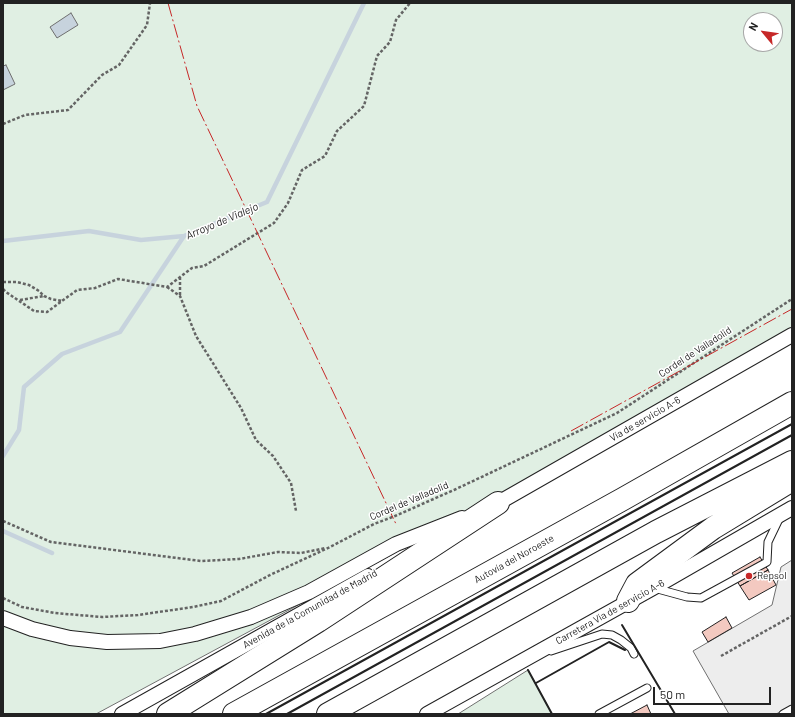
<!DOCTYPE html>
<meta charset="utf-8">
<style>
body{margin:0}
#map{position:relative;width:795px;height:717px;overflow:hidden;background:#fff;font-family:Barlow,sans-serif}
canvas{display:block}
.frame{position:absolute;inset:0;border:4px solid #222;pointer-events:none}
.north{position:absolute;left:743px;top:12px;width:40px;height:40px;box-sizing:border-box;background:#fff;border:1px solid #a7a7a7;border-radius:50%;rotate:299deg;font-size:11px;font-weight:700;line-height:16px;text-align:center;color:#222}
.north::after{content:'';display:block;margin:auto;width:14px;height:18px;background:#c62828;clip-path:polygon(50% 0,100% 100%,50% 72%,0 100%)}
.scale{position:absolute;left:653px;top:687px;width:118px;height:18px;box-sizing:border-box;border:2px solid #222;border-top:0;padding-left:5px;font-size:12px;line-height:14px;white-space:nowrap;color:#222;-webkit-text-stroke:3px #fff;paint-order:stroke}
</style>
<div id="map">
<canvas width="795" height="717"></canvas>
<div class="frame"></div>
<div class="north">N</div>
<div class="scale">50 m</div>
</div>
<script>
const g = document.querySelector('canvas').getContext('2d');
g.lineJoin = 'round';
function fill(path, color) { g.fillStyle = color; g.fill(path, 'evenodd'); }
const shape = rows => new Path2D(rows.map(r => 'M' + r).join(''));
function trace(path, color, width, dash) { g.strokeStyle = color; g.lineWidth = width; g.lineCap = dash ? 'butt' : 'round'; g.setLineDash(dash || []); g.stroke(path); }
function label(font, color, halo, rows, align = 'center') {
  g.font = font + ' Barlow,sans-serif'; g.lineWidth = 3; g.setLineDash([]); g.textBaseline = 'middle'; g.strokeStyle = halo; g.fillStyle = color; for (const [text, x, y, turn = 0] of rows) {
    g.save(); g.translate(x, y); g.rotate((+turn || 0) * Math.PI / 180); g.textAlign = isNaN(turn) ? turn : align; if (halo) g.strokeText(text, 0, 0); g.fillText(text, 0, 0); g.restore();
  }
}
const green = shape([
 [3,3,792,3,792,339,96,714,3,714,3,3],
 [751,20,775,20,775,44,751,44,751,20],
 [528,670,552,714,458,714,528,670]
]);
const parking = shape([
 [792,560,792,706,776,714,729,714,693,651,772,605,781,567,792,560]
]);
const water = shape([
 [71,13,78,25,57,38,50,27,71,13],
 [6,65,15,84,3,90,3,66,6,65]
]);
const stream = shape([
 [3,241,89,231,141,240,184,236],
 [3,456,19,430,24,387,62,354,120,332,184,236,267,202,364,3],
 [3,531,52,553]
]);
const building = shape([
 [760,557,768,570,740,586,732,573,760,557],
 [768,570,776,585,749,600,740,586,768,570],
 [726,617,732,628,708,642,702,632,726,617],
 [647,705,651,714,630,714,647,705]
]);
const path = shape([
 [3,124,25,115,68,110,102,75,119,65,147,25,150,3],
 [3,282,17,282,29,285,39,291,44,296,51,299,62,301],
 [167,287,180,296,196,336,241,408,256,440,273,456,291,483,296,511],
 [3,289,6,292,34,311,47,312,77,290,95,288,118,279,167,287,192,268,204,266,274,223,288,203,302,170,325,156,337,131,364,106,377,56,390,42,396,20,410,3],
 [180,295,180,277],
 [20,300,44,296],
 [3,521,51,542,201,561,239,559,278,552,301,553,326,548],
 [3,598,22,607,55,613,102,617,138,615,193,607,221,601,270,575,330,547,374,524,395,516,454,490,617,413,792,299],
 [721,656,792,616]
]);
const lane = shape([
 [654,588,687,597,701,598,767,562,768,542,780,517],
 [551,651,602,634,612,635,621,640,631,648,634,654],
 [599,714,647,688],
 [783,714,792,709]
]);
const street = shape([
 [491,507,792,335],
 [3,618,32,629,70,638,107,642,160,641,195,634,251,617,309,592,396,544,462,518],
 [122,714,368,576],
 [427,714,653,588,792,508]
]);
const highway = shape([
 [628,601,637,584,713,528,792,480],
 [168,714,318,621,498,503],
 [234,714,623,499,792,403],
 [328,714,656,532,792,462]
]);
const wall = shape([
 [622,625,675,714],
 [528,670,552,714],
 [536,683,609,642,625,650],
 [266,714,792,424],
 [287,714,792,435]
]);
const power = shape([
 [168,3,197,106,396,524],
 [571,431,792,309]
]);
const markers = [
 [749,576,4,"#c62828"]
];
const streetNames = [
 ["Cordel de Valladolid",695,352,-33],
 ["Vía de servicio A-6",645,419,-30],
 ["Cordel de Valladolid",409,501,-23],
 ["Autovía del Noroeste",514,559,-29],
 ["Avenida de la Comunidad de Madrid",310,609,-29],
 ["Carretera Vía de servicio A-6",610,612,-29]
];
const poiNames = [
 ["Repsol",757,576]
];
const waterNames = [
 ["Arroyo de Vialejo",222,221,-23]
];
fill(green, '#e0efe3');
trace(green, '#6f6f6f', 1);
fill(parking, '#ededed');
trace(parking, '#6f6f6f', 1);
fill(water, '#c7d3dd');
trace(water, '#6f6f6f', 1);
trace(stream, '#c7d3dd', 4.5);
fill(building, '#f3c9c0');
trace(building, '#222', 1);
trace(lane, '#222', 9);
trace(street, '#222', 16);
trace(highway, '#222', 24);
trace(path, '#646464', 2.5, [3, 2]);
trace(lane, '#fff', 7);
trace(street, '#fff', 14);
trace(highway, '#fff', 22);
trace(wall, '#222', 2);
trace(power, '#c62828', 1, [14, 3, 2, 3]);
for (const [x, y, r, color] of markers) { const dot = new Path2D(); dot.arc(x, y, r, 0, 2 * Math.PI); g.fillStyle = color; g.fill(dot); trace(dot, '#fff', 1.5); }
label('10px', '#222', '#fff', streetNames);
label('10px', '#222', '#fff', poiNames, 'left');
label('italic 11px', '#222', '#fff', waterNames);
</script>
